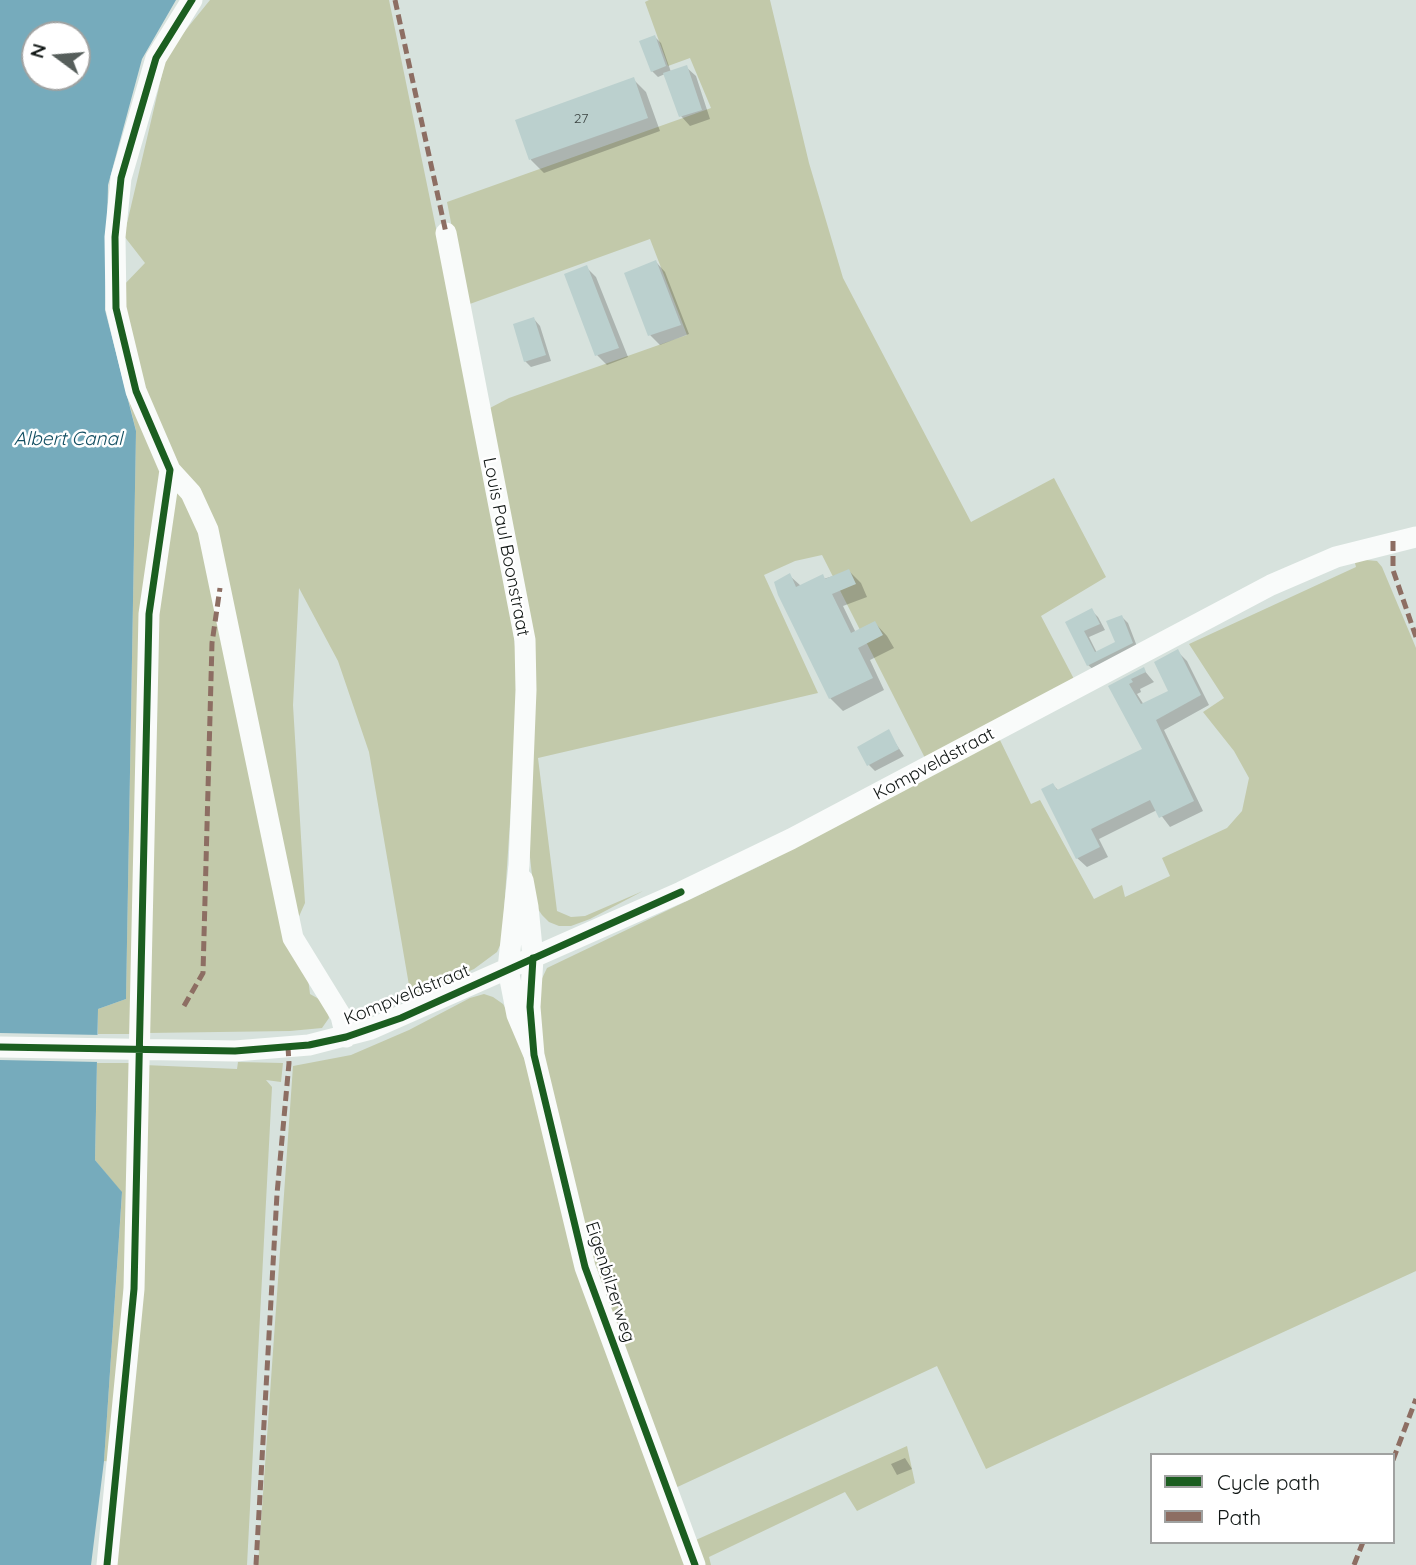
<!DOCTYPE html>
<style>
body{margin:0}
#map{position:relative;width:1416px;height:1565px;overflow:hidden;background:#d7e2dd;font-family:Quicksand,sans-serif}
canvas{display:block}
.legend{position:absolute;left:1150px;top:1453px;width:245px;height:91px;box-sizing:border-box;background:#fff;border:2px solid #a0a2a1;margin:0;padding:9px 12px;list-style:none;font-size:21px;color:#111715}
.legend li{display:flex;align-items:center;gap:14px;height:35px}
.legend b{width:35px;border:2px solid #a0a2a1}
.north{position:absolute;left:21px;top:21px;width:70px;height:70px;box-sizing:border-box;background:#fff;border:2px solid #a0a2a1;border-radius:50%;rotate:286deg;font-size:19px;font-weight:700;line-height:28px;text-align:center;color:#111715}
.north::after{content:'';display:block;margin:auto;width:24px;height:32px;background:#565e5b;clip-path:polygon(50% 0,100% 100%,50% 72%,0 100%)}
</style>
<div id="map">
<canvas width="1416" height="1565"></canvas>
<ul class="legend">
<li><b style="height:9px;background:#1b5e20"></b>Cycle path</li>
<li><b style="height:9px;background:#8d6e63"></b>Path</li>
</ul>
<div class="north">N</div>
</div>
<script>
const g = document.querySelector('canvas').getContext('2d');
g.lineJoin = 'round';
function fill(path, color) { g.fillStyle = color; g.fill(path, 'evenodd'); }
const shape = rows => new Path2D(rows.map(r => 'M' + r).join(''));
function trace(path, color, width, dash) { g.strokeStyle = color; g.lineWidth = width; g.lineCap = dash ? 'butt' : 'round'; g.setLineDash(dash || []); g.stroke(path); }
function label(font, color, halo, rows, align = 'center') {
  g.font = font + ' Quicksand,sans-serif'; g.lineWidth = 5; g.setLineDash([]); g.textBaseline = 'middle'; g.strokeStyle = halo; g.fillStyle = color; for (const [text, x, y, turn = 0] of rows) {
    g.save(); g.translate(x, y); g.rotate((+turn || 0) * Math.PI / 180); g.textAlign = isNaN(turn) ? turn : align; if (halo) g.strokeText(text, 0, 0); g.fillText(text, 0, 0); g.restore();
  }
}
const green = shape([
 [210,0,389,0,467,379,510,603,520,673,502,941,497,952,474,969,411,997,369,752,338,661,299,588,293,705,305,903,288,941,307,970,310,994,326,1003,329,1018,322,1028,290,1031,147,1033,153,610,173,500,137,376,121,288,145,263,124,236,167,53],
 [649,0,770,0,809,163,843,278,971,522,1054,478,1106,577,1041,616,1074,679,925,758,822,555,795,561,764,575,818,693,538,758,557,911,571,917,585,916,643,891,590,919,571,926,559,926,549,922,542,915,538,909,534,894,529,848,528,761,488,409,509,398,687,335,650,239,467,305,447,202,711,108,690,58,668,66,645,2],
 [126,389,158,457,163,481,131,1034,98,1034,98,1009,126,999,136,431],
 [1354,559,1377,561,1382,567,1416,648,1416,1271,986,1469,937,1366,671,1490,589,1264,548,1077,536,1010,536,991,547,968,762,865,998,736,1031,804,1040,800,1094,899,1122,885,1125,897,1170,876,1162,858,1227,828,1242,811,1249,778,1234,751,1203,712,1224,698,1189,644,1356,567],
 [484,994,493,997,503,1004,511,1017,687,1565,258,1565,293,1066,351,1055,409,1030,470,998],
 [238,1062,283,1063,281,1082,266,1080,272,1087,247,1565,116,1565,144,1065,237,1069],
 [97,1063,129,1063,133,1125,114,1462,104,1461,122,1193,95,1160],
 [907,1446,915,1483,857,1511,845,1492,709,1557,711,1565,698,1565,689,1543]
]);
const water = shape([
 [0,0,176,0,142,59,108,185,105,310,136,431,126,999,98,1009,95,1160,122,1192,104,1461,91,1565,0,1565],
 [35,35,77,35,77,77,35,77]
]);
const pier = shape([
 [0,1033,101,1035,100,1062,0,1060]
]);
const shadow = shape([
 [655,37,661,43,671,72,686,67,696,76,710,119,690,126,681,116,665,74,658,77,652,71],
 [633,79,646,92,660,131,544,173,531,160,517,121],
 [656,262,665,272,689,334,660,345,650,335,626,274],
 [586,267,596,277,628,357,607,365,597,355],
 [534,319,540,326,551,361,531,367,525,361],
 [849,571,861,583,867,597,843,606,856,633,875,623,887,636,894,648,870,660,884,690,843,711,830,698,790,576,801,586],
 [1092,611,1098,617,1105,630,1089,637,1097,653,1117,643,1122,617,1128,623,1138,649,1095,671,1088,665,1068,623],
 [1177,651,1187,661,1209,705,1164,730,1203,811,1170,827,1157,810,1099,839,1108,857,1087,867,1077,858,1053,785,1059,791,1145,750,1111,687,1143,669,1154,682,1140,689,1141,692,1137,694,1144,705,1170,692],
 [888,732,904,756,875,771,869,765,859,748],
 [905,1458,912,1469,897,1475,891,1464]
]);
const building = shape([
 [655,35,666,66,651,72,639,41],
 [687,65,702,110,679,117,663,73],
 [634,77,648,118,529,160,515,120],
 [656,260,681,325,648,336,624,273],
 [587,265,619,348,595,356,564,274],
 [534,317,546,355,524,362,513,324],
 [849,569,856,584,832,594,851,633,875,621,883,635,858,648,873,678,829,699,778,595,774,582,790,573,796,587,823,574,825,579],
 [1092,608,1100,624,1084,631,1095,652,1115,642,1106,621,1122,615,1133,643,1087,666,1065,622],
 [1178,649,1201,695,1156,720,1194,801,1159,818,1150,800,1091,829,1100,847,1076,859,1041,789,1053,783,1057,790,1142,749,1108,686,1144,667,1146,672,1131,679,1133,682,1129,684,1141,704,1168,691,1154,662],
 [889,729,899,749,867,766,857,747]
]);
const minor = shape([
 [192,0,156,58,121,178,115,237,116,308,136,391,170,470,191,493,208,530,293,938,341,1016,346,1037],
 [446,233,525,640,526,690,519,865,508,969,517,1015,534,1055],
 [523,880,528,907,533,958,530,1007,534,1055,585,1267,695,1565],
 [0,1047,235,1051,309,1045,371,1029,681,892,791,839,1271,585,1336,557,1416,537],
 [107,1565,134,1289,149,614,170,470]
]);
const quiet = shape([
 [395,0,446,233],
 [1393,541,1393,570,1416,637],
 [184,1006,203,973,212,643,220,588],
 [1393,1460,1416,1399],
 [256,1565,277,1194,289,1063,288,1047],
 [1354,1565,1363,1542]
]);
const cycleway = shape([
 [533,958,530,1007,534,1055,585,1267,695,1565],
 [0,1047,235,1051,309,1045,346,1037,401,1018,681,892],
 [107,1565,134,1289,149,614,170,470,136,391,116,308,115,237,121,178,156,58,192,0]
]);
const numberNames = [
 ["27",581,119]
];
const streetNames = [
 ["Louis Paul Boonstraat",506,547,79],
 ["Kompveldstraat",934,764,-28],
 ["Kompveldstraat",407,995,-22],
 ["Eigenbilzerweg",610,1282,72]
];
const waterNames = [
 ["Albert Canal",68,439]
];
fill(green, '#c2c9aa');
fill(water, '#76abbc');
fill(pier, '#d7e2dd');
fill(shadow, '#0003');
fill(building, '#bbd0ce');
trace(minor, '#f9fbfa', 21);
trace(quiet, '#8d6e63', 5, [10, 5]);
trace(cycleway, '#1b5e20', 7);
label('14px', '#3c4543', null, numberNames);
label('18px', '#111715', '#fff', streetNames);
label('italic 19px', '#134f62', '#fff', waterNames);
</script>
